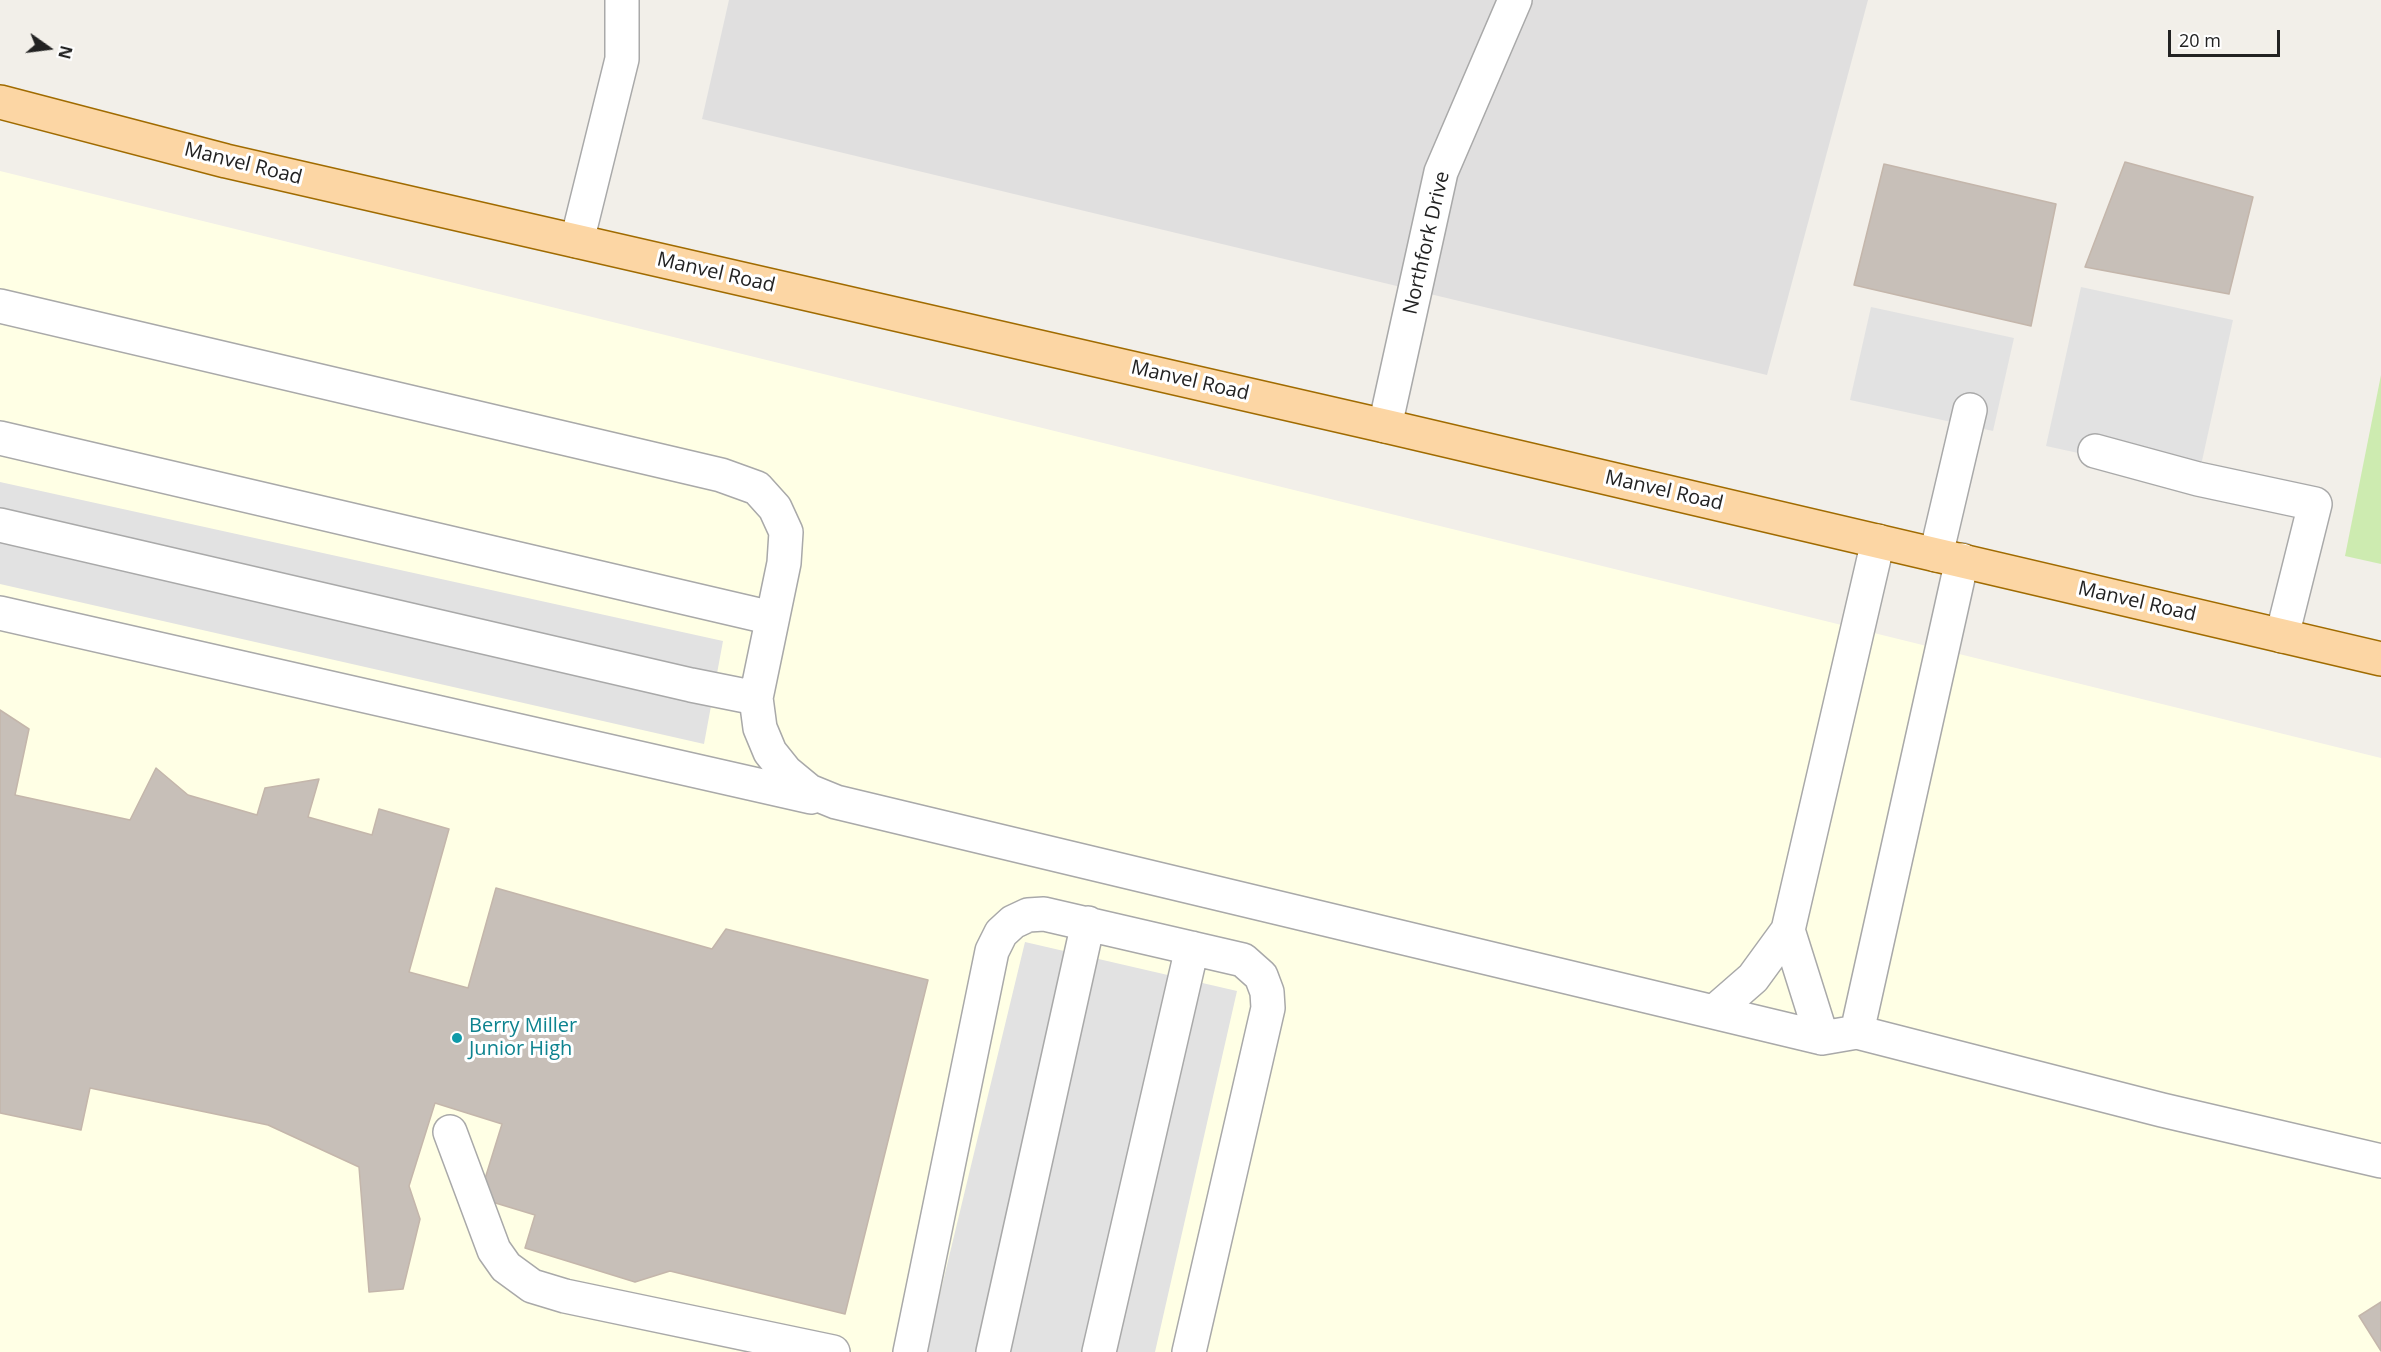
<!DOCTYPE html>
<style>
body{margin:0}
#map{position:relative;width:2381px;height:1352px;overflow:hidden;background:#f2efe9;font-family:"Open Sans",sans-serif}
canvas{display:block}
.north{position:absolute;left:18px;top:18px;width:60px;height:60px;-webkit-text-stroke:4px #fff;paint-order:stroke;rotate:104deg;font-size:16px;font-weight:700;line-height:24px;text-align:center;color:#222}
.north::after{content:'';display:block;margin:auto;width:21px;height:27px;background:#222;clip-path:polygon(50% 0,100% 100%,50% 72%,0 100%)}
.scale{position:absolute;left:2168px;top:30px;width:112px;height:27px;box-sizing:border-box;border:3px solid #222;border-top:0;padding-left:8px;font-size:18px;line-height:21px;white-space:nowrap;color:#222;-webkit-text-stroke:4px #fff;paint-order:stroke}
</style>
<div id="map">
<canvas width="2381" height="1352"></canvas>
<div class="north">N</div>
<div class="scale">20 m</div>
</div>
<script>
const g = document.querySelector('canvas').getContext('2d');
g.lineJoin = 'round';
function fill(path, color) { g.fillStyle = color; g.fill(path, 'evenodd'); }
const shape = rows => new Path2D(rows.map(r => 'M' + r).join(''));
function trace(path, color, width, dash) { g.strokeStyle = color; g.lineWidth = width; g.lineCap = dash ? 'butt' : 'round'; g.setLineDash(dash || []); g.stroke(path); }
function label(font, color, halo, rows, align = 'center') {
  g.font = font + ' "Open Sans",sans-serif'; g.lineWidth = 6; g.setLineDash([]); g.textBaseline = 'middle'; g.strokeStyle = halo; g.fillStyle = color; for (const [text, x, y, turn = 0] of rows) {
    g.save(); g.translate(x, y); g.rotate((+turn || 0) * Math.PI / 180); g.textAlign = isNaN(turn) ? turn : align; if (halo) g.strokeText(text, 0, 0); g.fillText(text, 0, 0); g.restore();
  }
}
const residential = shape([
 [729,0,1868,0,1767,375,702,119]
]);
const education = shape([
 [0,171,2381,758,2381,1352,0,1352]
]);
const grass = shape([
 [2381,375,2381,564,2345,556]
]);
const parking = shape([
 [2081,287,2233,320,2198,479,2046,446],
 [1871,307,2014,338,1993,431,1850,400],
 [0,482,723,641,704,744,0,584],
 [1025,942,1237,991,1155,1352,926,1352]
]);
const building = shape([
 [2125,162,2253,197,2229,294,2085,267,2125,162],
 [1884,164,2056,204,2031,326,1854,285,1884,164],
 [0,710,29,729,15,795,130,820,156,768,188,795,257,815,265,788,319,779,308,817,372,835,379,809,449,829,409,972,468,988,496,888,712,949,726,929,928,980,845,1314,670,1271,635,1282,525,1248,535,1215,479,1198,502,1124,435,1103,409,1186,420,1219,403,1289,369,1292,359,1167,268,1125,90,1088,81,1130,0,1113,0,710],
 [2381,1302,2381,1351,2359,1316,2381,1302]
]);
const minor = shape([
 [577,241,622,59,622,0],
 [0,306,721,475,757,488,775,508,786,532,784,563,756,698,760,728,770,752,786,772,809,791,836,802,1822,1038,1857,1032,2162,1110,2381,1161],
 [1385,426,1441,172,1515,0],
 [0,438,772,618],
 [2095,451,2198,479,2315,504,2282,636],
 [0,525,691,685,756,698],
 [1936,555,1970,410],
 [0,613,811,797],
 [1788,930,1822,1038],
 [1714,1012,1753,978,1788,930,1878,541],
 [1857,1032,1962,560],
 [450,1132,494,1250,506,1267,532,1286,565,1296,833,1352],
 [910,1352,992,951,1001,933,1013,922,1028,915,1044,914,1243,960,1261,976,1267,992,1268,1008,1189,1352],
 [993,1352,1088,923],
 [1099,1352,1192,948]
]);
const major = shape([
 [0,102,226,161,1385,426,2381,659]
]);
const markers = [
 [457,1038,6,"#0f9aa8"]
];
const streetNames = [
 ["Manvel Road",243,164,14],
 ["Northfork Drive",1427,243,-77],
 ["Manvel Road",716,273,13],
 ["Manvel Road",1190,381,13],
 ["Manvel Road",1664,491,13],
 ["Manvel Road",2137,602,13]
];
const cultureNames = [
 ["Berry Miller",469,1026],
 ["Junior High",469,1049]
];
fill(residential, '#e0dfdf');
fill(education, '#ffffe5');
fill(grass, '#cdebb0');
fill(parking, '#e2e2e2');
fill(building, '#c7bfb8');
trace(building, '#c4b6ab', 1.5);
trace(minor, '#a9a9a9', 36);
trace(major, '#a06b00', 36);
trace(minor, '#fff', 33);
trace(major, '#fcd6a4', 33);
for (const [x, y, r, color] of markers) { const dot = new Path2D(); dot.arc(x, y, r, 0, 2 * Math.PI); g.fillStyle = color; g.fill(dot); trace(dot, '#fff', 2); }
label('20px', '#222', '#fff', streetNames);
label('20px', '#0d838f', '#fff', cultureNames, 'left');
</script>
